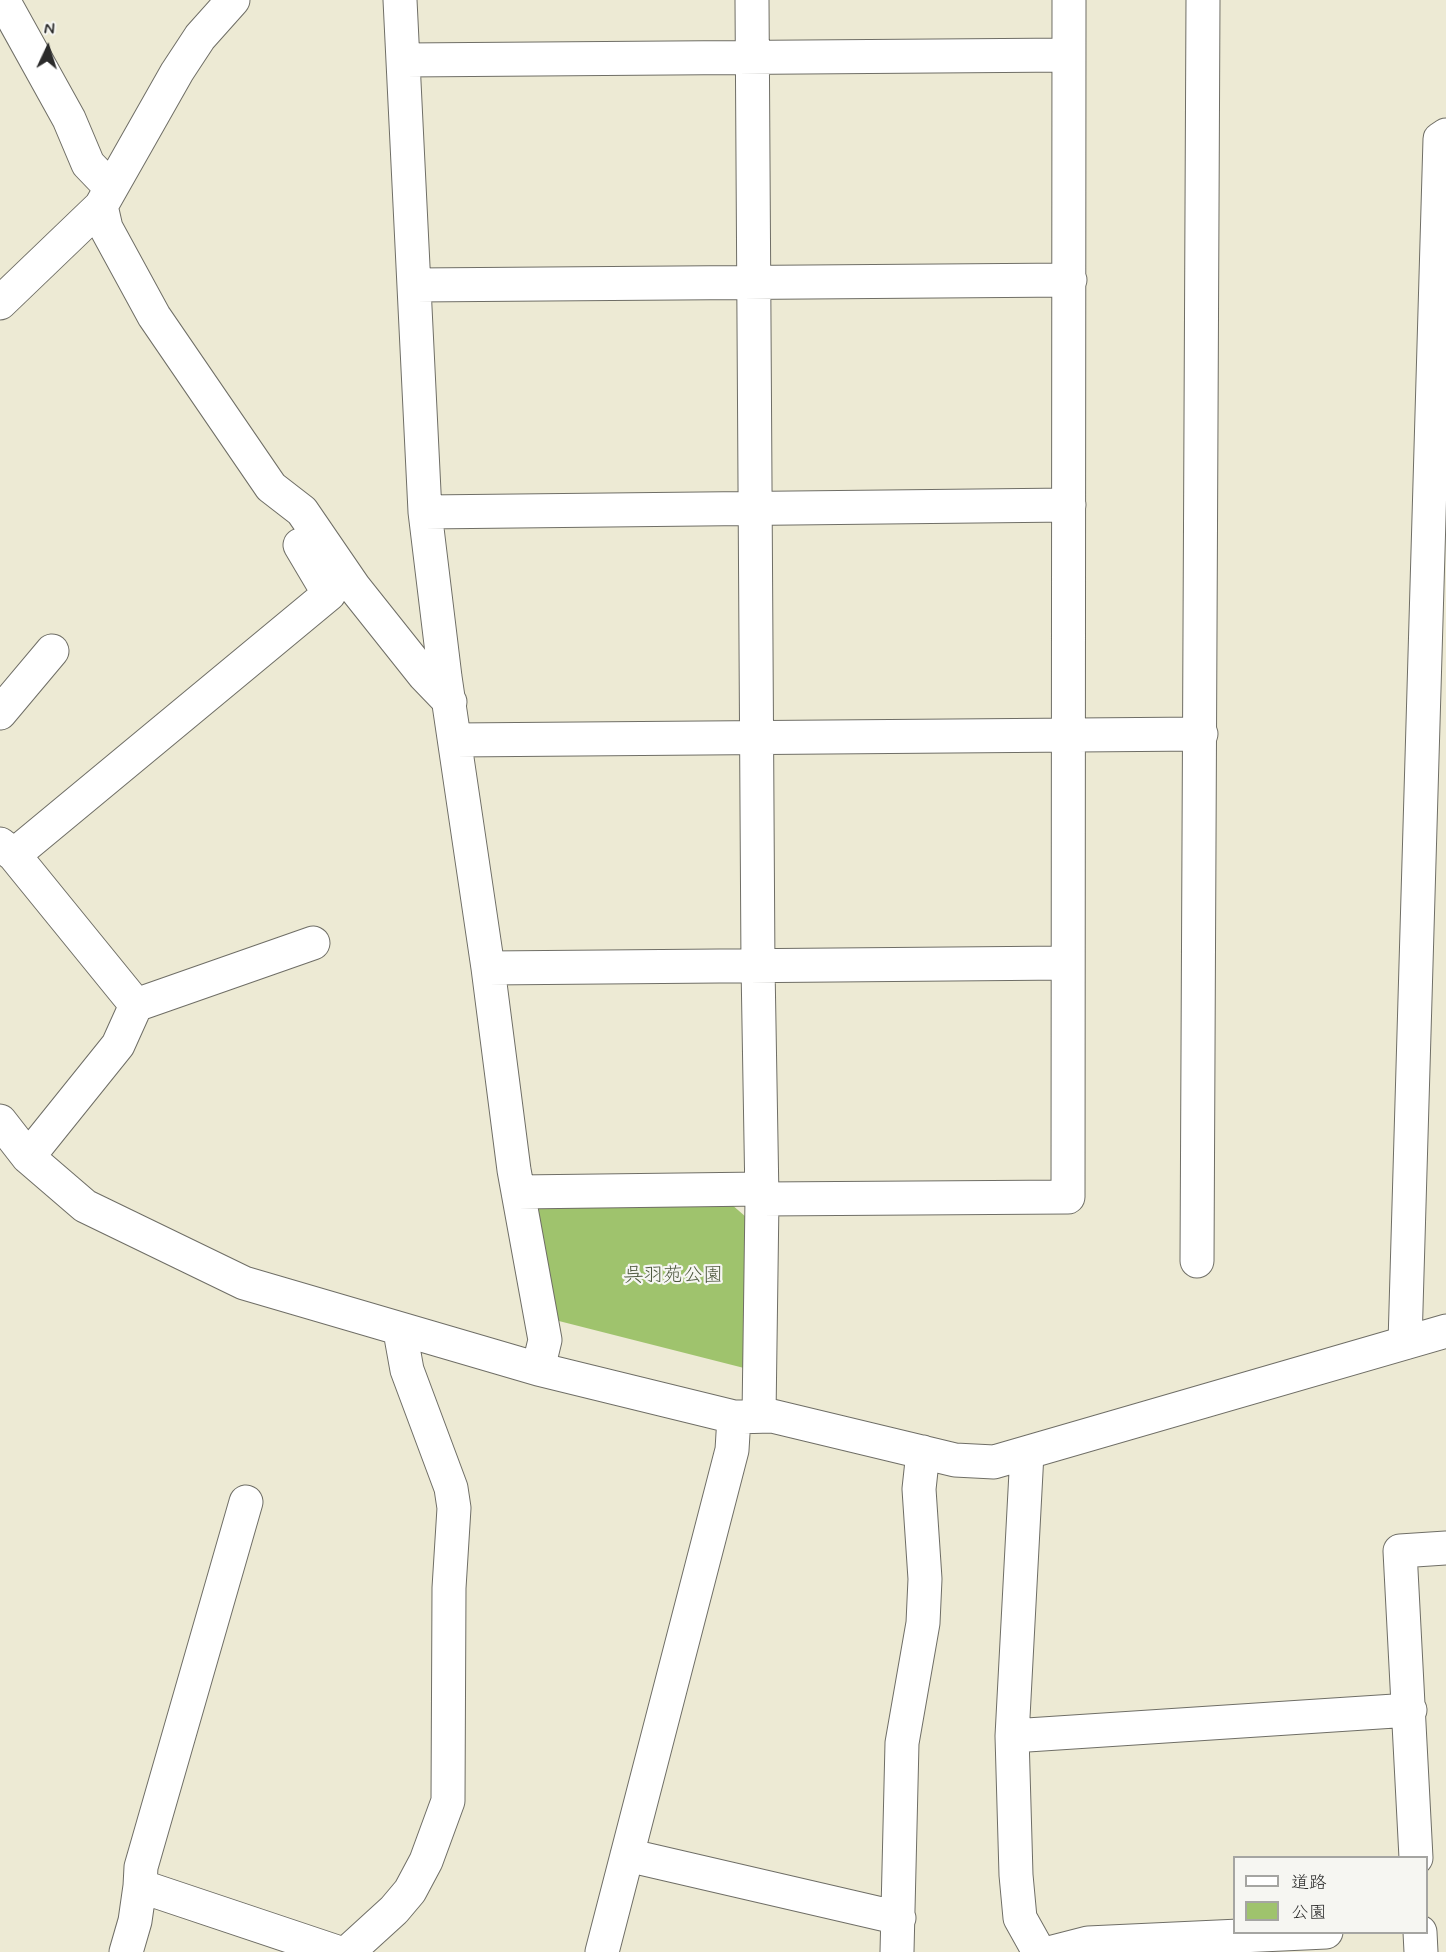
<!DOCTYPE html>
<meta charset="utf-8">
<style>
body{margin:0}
#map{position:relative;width:1446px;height:1952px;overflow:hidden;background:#edead4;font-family:Mynerve,"Klee One",sans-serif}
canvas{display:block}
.legend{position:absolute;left:1233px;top:1856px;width:195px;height:78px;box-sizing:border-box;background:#f6f6f2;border:2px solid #a5a5a2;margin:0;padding:8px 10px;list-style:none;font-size:18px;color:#2b2b2b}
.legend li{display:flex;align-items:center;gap:12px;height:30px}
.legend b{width:30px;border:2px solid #a5a5a2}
.north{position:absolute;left:18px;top:18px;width:60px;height:60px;-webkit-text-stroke:4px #f6f6f2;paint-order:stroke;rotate:4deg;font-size:16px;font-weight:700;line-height:24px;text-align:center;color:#2b2b2b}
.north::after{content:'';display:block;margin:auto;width:21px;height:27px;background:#2b2b2b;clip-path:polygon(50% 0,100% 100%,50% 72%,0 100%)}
</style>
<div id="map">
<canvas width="1446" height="1952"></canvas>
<ul class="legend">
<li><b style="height:8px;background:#fff"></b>道路</li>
<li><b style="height:16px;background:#9fc36d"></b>公園</li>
</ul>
<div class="north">N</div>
</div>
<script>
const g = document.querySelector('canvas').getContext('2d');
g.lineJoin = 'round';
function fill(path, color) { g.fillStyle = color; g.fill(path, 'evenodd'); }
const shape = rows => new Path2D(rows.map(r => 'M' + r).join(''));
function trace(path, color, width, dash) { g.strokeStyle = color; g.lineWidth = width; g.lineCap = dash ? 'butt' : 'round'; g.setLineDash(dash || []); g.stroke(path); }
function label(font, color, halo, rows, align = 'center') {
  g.font = font + ' Mynerve,"Klee One",sans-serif'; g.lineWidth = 4.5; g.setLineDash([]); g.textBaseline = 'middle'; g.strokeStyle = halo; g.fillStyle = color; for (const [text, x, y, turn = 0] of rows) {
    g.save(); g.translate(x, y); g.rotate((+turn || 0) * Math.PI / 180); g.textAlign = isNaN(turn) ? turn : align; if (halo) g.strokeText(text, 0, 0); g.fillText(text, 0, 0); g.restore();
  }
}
const green = shape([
 [731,1204,746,1217,744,1368,551,1319,532,1212,538,1205]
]);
const minor = shape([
 [3,0,69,119,88,164,111,188],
 [400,0,425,512,445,677,488,968,514,1170,545,1340,538,1369],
 [752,0,758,966,762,1199,759,1416],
 [405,60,1069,55],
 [101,206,106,228,154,316,271,487,302,511,354,587,424,675,450,702],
 [415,285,1070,280],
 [0,303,101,206,177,72,200,37,233,0],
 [425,512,1069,505],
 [0,713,52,651],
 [455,740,1201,734],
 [0,844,14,855,136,1005,118,1045,28,1157],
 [14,855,329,594,300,545],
 [488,968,1067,963],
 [136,1005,313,943],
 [0,1121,28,1157,85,1206,244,1283,538,1369,734,1417,772,1416,955,1460,994,1462,1446,1331],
 [518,1192,762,1189],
 [762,1199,1068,1197,1069,0],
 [1197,1261,1203,0],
 [1405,1343,1440,139,1446,135],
 [1027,1453,1012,1736,1016,1875,1020,1918,1039,1952],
 [246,1502,141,1867,140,1886,337,1952],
 [1012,1736,1410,1710],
 [627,1855,899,1918],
 [1416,1858,1400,1551,1446,1548],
 [1420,1932,1421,1952],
 [126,1952,135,1921,140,1886],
 [348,1952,394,1910,410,1891,426,1861,448,1801,449,1588,454,1508,451,1488,407,1370,400,1331],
 [602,1952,732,1450,734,1417],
 [897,1952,902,1743,923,1623,925,1579,919,1489,923,1452],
 [1053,1952,1088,1943,1326,1932]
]);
const parkNames = [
 ["呉羽苑公園",673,1277]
];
fill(green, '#9fc36d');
trace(minor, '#6f6e66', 35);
trace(minor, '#fff', 33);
label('20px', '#4e593f', '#f6f6f2', parkNames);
</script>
